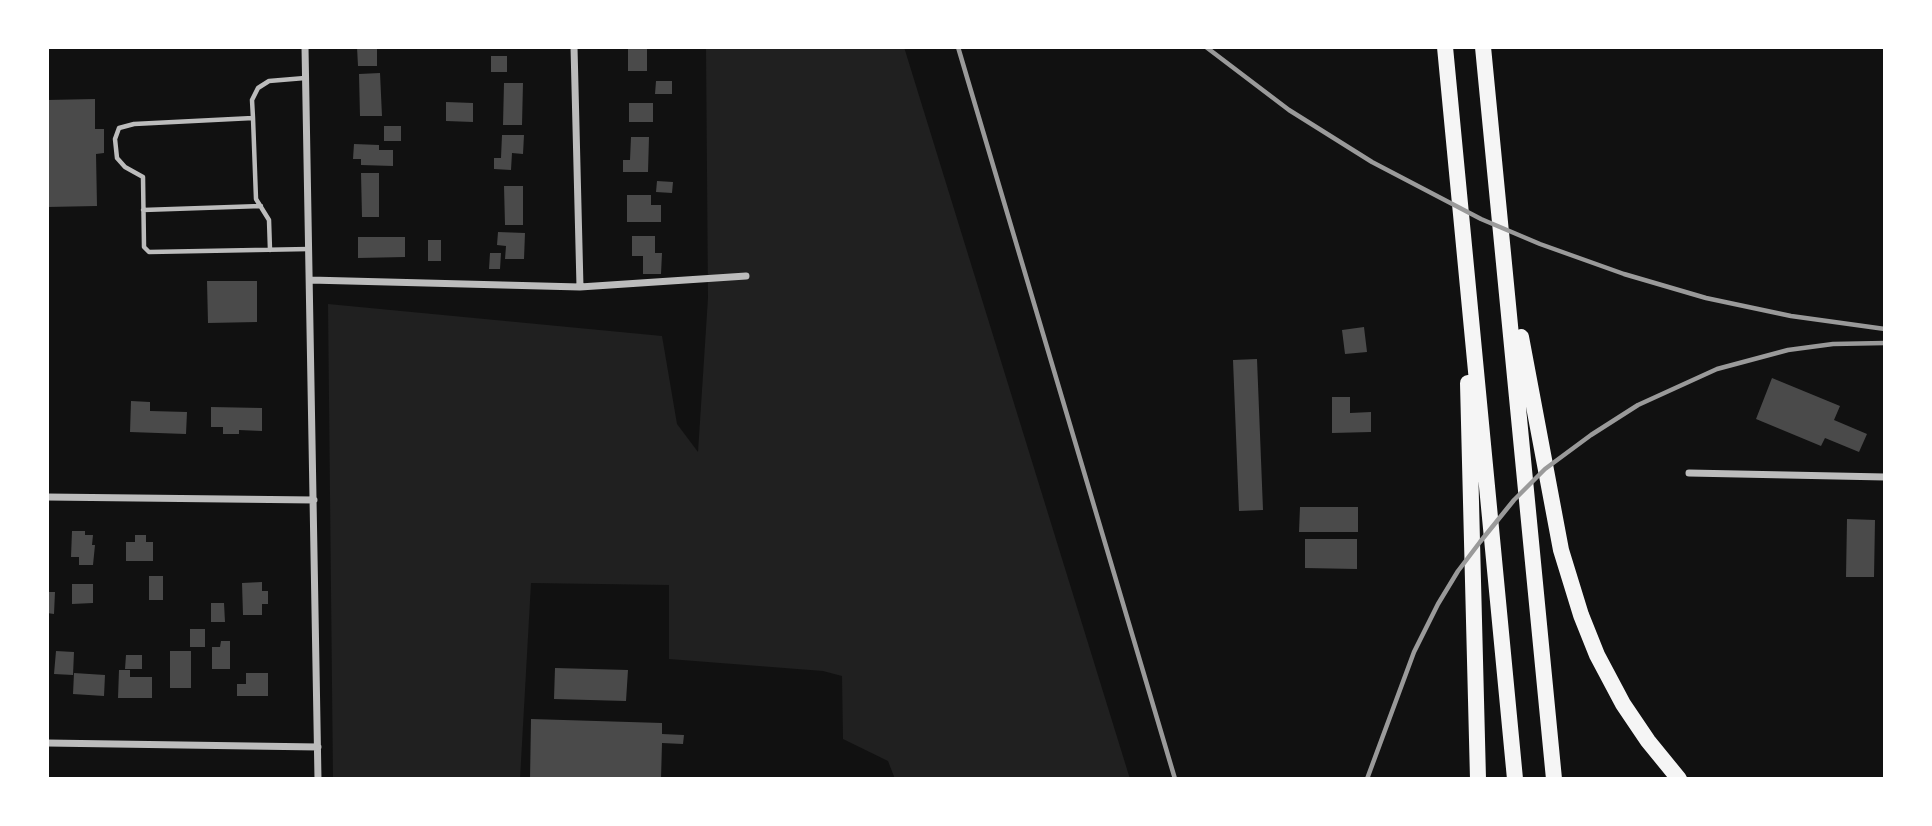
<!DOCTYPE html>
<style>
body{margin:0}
#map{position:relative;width:1932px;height:826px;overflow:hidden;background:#111;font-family:Quicksand,sans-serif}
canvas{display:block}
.frame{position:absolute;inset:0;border:49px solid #fff;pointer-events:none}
</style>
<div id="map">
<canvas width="1932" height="826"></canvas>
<div class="frame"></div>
</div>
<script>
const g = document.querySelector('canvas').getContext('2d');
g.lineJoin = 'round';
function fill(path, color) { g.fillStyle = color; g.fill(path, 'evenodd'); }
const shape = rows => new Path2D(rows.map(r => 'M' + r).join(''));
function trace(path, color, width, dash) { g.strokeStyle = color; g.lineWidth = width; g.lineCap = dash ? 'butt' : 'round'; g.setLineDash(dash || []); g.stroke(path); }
const green = shape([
 [706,47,904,47,1130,779,895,779,888,761,843,739,842,676,823,671,669,659,669,585,531,583,520,779,333,779,328,304,662,336,677,424,698,452,708,298]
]);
const building = shape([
 [357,47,377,47,377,66,358,66],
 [628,47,647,47,647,71,628,71],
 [491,56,507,56,507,72,491,72],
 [380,73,382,116,360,116,359,74],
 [656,81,672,81,672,94,655,94],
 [504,83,523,83,522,125,503,125],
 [95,99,95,129,104,129,104,153,96,154,97,206,47,207,47,100],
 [446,102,473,103,473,122,446,121],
 [629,103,653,103,653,122,629,122],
 [384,126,401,126,401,141,384,141],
 [502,135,524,135,523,154,512,153,511,170,494,169,494,158,501,158],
 [631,137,649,137,648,172,623,172,623,160,630,160],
 [354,144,379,145,379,150,393,150,393,166,361,165,361,159,353,159],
 [361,173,379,173,379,217,362,217],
 [657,181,673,182,672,193,656,192],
 [504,186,523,186,523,225,505,225],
 [627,195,651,195,651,205,661,205,661,222,627,222],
 [498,232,525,233,524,259,505,259,506,246,497,245],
 [632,236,655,236,655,253,662,253,661,274,643,274,643,256,632,256],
 [358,237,405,237,405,257,358,258],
 [428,240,441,240,441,261,428,261],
 [490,253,501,253,500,269,489,269],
 [207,281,257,281,257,322,208,323],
 [1364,327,1367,352,1345,354,1342,330],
 [1257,359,1263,510,1239,511,1233,360],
 [1772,378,1840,406,1834,420,1867,434,1859,452,1825,438,1821,446,1756,419],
 [1332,397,1350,397,1350,413,1371,412,1371,432,1332,433],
 [131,401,150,402,150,411,187,412,186,434,130,432],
 [211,407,262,408,262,431,239,430,239,434,223,434,223,427,211,427],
 [1300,507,1358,507,1358,532,1299,532],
 [1847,519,1875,520,1874,577,1846,577],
 [72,531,85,531,85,535,93,535,92,545,95,545,93,565,79,565,79,557,71,557],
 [135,535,146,535,146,542,153,542,153,561,126,561,126,542,135,542],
 [1305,539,1357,539,1357,569,1305,568],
 [149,576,163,576,163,600,149,600],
 [262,582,262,591,268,591,268,604,262,604,262,615,243,615,242,583],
 [72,584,93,584,93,603,72,604],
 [47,592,55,592,54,614,47,613],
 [211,603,224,603,225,622,211,622],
 [190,629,205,629,205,647,190,647],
 [221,641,230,641,230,669,212,669,212,647,220,647],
 [56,651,74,652,73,675,54,674],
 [170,651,191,651,191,688,170,688],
 [126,655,142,655,142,669,125,669],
 [555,668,628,670,626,701,554,699],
 [119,670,130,670,130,677,152,677,152,698,118,698],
 [74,673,105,675,104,696,73,694],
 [246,673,268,673,268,696,237,696,237,684,246,684],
 [531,719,662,723,662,734,684,735,683,744,662,743,661,779,530,779]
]);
const service = shape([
 [305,78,269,81,258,88,252,100,253,118,134,124,119,128,115,139,117,158,125,167,143,177,144,247,149,252,309,249],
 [253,118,256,199,269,220,270,250],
 [143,210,261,206]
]);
const minor = shape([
 [305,47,318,779],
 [574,47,580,287],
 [310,280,580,287,746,276],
 [1689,473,1885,477],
 [47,497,314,500],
 [47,743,318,747]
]);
const motorway = shape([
 [1445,47,1515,779],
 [1483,47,1554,779],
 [1521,337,1561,550,1581,615,1597,655,1623,704,1648,741,1679,779],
 [1468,383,1478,779]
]);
const rail = shape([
 [958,47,1175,779],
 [1206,47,1289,110,1372,162,1481,219,1540,244,1624,274,1706,298,1791,316,1885,329],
 [1367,779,1414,652,1438,604,1458,571,1480,542,1514,500,1545,469,1591,435,1638,405,1717,369,1788,350,1833,344,1885,343]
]);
fill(green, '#202020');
fill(building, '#4a4a4a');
trace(service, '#bcbcbc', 4.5);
trace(minor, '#bcbcbc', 7);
trace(motorway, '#f5f5f5', 16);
trace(rail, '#9a9a9a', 4.5);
</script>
